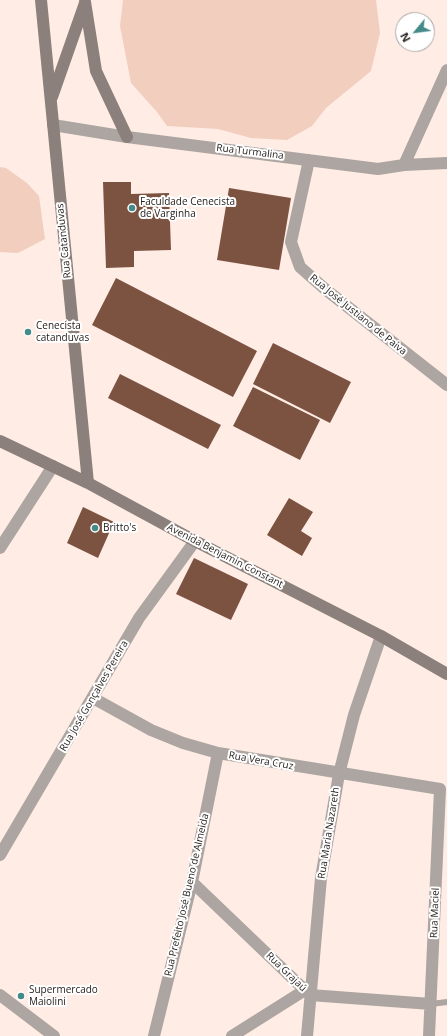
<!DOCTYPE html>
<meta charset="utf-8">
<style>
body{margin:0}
#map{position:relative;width:447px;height:1036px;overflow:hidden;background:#ffece4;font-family:"Open Sans",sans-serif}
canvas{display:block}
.north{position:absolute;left:395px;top:12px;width:40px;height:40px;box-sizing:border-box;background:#fff;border:1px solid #a9a7a5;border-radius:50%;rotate:241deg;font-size:11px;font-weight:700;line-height:16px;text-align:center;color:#28221f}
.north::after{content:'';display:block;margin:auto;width:14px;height:18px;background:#438a89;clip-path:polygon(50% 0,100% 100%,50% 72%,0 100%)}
</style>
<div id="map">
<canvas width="447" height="1036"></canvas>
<div class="north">N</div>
</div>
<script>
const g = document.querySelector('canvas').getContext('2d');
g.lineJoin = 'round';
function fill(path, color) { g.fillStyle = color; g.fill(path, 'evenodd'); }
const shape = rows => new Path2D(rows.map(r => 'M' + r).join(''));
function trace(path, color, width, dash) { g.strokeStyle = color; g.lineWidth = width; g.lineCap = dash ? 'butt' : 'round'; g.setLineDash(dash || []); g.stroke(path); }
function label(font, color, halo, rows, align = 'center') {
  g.font = font + ' "Open Sans",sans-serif'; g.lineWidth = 4; g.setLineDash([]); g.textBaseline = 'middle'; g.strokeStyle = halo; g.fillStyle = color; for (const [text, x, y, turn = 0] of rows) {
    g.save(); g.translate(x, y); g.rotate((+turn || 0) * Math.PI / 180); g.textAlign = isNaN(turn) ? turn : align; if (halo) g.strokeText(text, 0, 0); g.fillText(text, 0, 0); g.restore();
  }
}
const green = shape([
 [123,0,376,0,380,33,371,71,326,108,312,126,287,140,251,138,218,129,167,126,157,112,131,83,120,26],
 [0,167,6,168,27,183,39,196,45,239,18,253,0,252]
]);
const building = shape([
 [103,182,131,182,131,194,169,193,171,250,134,251,134,267,106,268],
 [229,188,291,198,279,270,217,260],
 [116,278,257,351,233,397,92,325],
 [273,343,351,382,330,423,253,384],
 [120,374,221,425,208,449,108,398],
 [253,387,320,420,300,460,233,426],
 [289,498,313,512,301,531,312,538,302,556,267,535],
 [83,507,114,522,98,558,67,543],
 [194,558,248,584,231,620,176,594]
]);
const lane = shape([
 [431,1004,447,1002]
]);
const street = shape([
 [53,125,127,137,378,169,404,165,447,163],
 [309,160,291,242,300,267,325,289,447,385],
 [404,165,447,70],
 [0,548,53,466],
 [93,698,151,730,183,743,218,753,440,789,429,1036],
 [0,855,139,618,195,541],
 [192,882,310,995,431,1004],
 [0,995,54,1036],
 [154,1036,192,882,218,753],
 [232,1036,305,990],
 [307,1036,321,878,339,774,354,715,381,636]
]);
const secondary = shape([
 [41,0,88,483],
 [85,2,96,71,127,137],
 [52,97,85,3],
 [0,441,88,483,195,541,381,636,447,674]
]);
const markers = [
 [132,208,4,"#438a89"],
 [28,332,4,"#438a89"],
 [95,528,4,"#438a89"],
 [21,996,4,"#438a89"]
];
const streetNames = [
 ["Rua Turmalina",250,152,7],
 ["Rua Catanduvas",64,241,-96],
 ["Rua José Justiano de Paiva",358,315,39],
 ["Avenida Benjamin Constant",225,556,27],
 ["Rua José Gonçalves Pereira",94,696,-60],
 ["Rua Vera Cruz",261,761,10],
 ["Rua Maria Nazareth",329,833,-81],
 ["Rua Prefeito José Bueno de Almeida",187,895,-77],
 ["Rua Maciel",435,913,-88],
 ["Rua Grajaú",286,972,44]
];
const poiNames = [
 ["Faculdade Cenecista",140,202],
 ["de Varginha",140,214],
 ["Cenecista",36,326],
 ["catanduvas",36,338],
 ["Britto's",103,528],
 ["Supermercado",29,990],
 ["Maiolini",29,1002]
];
fill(green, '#f2cebf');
fill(building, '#7c5241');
trace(lane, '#aca5a1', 6);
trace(street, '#aca5a1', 12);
trace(secondary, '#8b807b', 12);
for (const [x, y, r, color] of markers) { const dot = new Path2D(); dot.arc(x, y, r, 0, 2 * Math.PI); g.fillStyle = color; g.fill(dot); trace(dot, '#fff', 1.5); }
label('10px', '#28221f', '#fff', streetNames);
label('10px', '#28221f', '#fff', poiNames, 'left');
</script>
